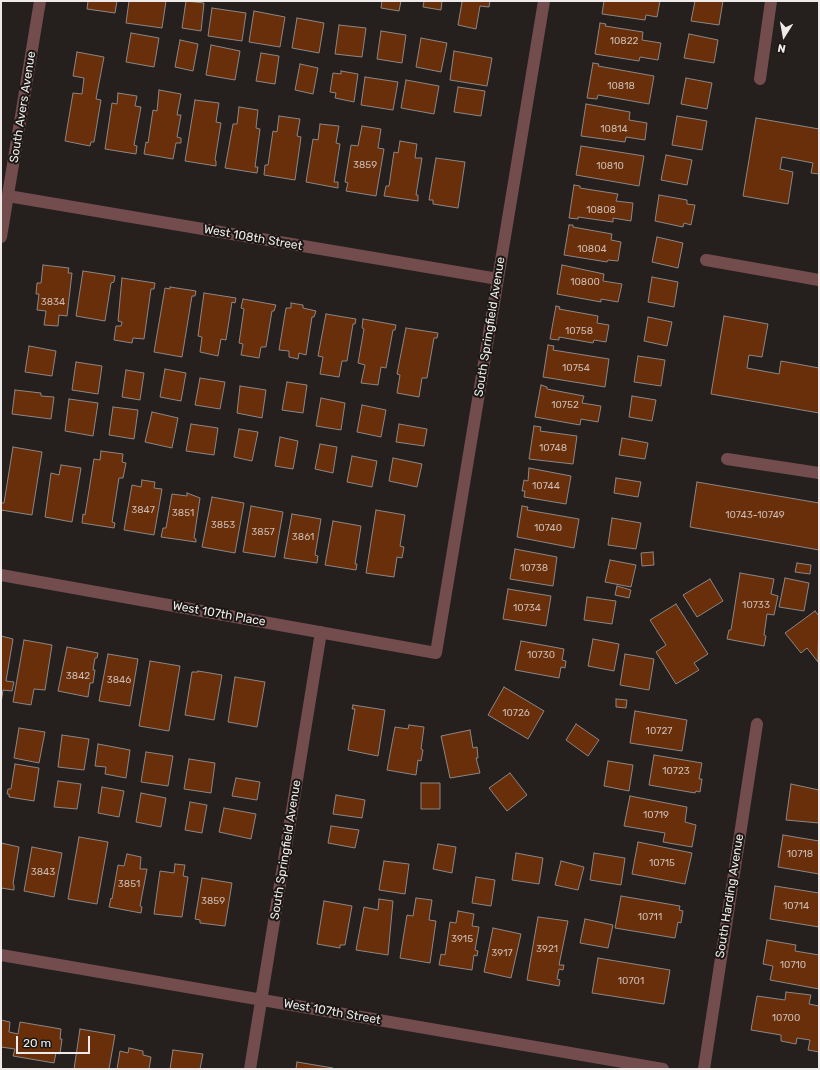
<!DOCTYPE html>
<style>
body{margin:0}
#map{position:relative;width:820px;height:1070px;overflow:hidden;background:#25201e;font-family:Rubik,sans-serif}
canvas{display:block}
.frame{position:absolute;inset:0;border:2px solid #edeae9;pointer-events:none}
.north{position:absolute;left:764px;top:16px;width:40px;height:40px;-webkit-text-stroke:3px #1b1715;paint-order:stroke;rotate:191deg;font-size:11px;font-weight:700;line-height:16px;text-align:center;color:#edeae9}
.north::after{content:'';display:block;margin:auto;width:14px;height:18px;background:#edeae9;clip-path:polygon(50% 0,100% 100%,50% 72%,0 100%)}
.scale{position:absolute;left:16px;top:1036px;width:74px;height:18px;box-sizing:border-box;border:2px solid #edeae9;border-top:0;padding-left:5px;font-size:12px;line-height:14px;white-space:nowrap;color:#edeae9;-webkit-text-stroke:3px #1b1715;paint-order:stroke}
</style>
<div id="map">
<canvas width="820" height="1070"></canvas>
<div class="frame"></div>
<div class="north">N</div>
<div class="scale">20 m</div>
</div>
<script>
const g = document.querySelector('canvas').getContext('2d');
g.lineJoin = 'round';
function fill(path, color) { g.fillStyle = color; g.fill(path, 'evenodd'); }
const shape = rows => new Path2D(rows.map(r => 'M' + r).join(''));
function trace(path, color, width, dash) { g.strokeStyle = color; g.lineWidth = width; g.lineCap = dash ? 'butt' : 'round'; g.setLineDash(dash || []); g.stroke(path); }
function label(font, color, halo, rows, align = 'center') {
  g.font = font + ' Rubik,sans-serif'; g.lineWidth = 4; g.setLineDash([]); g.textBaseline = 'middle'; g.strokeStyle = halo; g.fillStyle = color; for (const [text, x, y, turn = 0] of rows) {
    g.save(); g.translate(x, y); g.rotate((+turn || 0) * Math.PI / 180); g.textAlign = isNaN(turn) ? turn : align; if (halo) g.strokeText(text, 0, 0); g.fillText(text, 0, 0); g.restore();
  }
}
const building = shape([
 [88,1,117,1,115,13,87,9,88,1],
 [129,1,166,1,162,28,126,23,129,1],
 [186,1,204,3,201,31,182,28,186,1],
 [382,1,401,1,399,11,381,8,382,1],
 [424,1,442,1,441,10,423,7,424,1],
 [490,1,489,7,480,6,476,29,458,25,462,2,460,1,490,1],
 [604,1,660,1,657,17,646,15,645,20,602,14,604,1],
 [695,1,723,1,719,25,691,21,695,1],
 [212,8,246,13,242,41,208,36,212,8],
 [254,11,285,17,280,47,249,42,254,11],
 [297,18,324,23,319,53,292,48,297,18],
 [600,23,606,24,605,26,643,32,642,40,661,43,658,60,640,57,639,61,595,54,600,23],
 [339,25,366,28,362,57,335,54,339,25],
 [381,31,406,35,402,63,377,59,381,31],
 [131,33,159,38,154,67,126,62,131,33],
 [689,34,718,40,714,63,684,58,689,34],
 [421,38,447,43,441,72,416,67,421,38],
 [180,40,198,44,193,71,175,67,180,40],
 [211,45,240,51,235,80,206,75,211,45],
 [454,51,492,58,487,86,450,80,454,51],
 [77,52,104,57,96,99,101,100,94,142,91,142,90,146,65,141,73,93,82,94,84,78,73,76,77,52],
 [261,53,279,56,275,84,256,81,261,53],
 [593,63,599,64,598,66,654,76,649,104,598,95,597,99,587,98,593,63],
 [300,64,318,68,313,94,295,90,300,64],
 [341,71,358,74,354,102,335,98,336,93,330,92,333,73,341,74,341,71],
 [365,77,398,82,393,110,361,105,365,77],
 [686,78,712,83,707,109,681,104,686,78],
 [406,80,439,86,434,114,401,108,406,80],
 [458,87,485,91,481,116,454,112,458,87],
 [159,90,181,94,177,115,181,115,177,137,181,138,181,143,176,143,173,159,144,154,146,142,148,143,153,110,157,111,159,90],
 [118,93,137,96,135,106,141,107,134,145,137,146,136,154,105,149,112,103,117,104,118,93],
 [195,100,219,103,216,122,221,123,215,160,216,161,216,166,185,161,195,100],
 [586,104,630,112,629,120,647,123,645,140,626,137,625,142,581,136,586,104],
 [239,107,258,110,256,128,260,129,255,167,258,167,257,173,225,168,233,124,237,124,239,107],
 [279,116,300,119,297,136,301,137,295,180,264,175,265,165,268,165,273,131,277,132,279,116],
 [677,116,707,121,702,150,672,145,677,116],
 [756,118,819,129,819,174,811,173,813,163,782,157,780,169,793,172,788,204,743,196,756,118],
 [320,124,339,126,336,143,340,144,334,182,338,182,338,188,306,182,313,139,318,140,320,124],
 [362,126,381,129,378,148,384,149,376,196,346,191,348,183,345,182,351,145,358,146,362,126],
 [400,141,417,144,415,158,422,158,416,195,418,195,418,201,384,196,386,186,389,186,394,152,398,153,400,141],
 [581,146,644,156,639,186,576,175,581,146],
 [666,155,692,160,687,185,661,180,666,155],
 [436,158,465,162,458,208,433,204,433,200,429,200,436,158],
 [574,185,580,186,580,188,618,194,616,201,633,203,631,221,613,218,613,222,578,217,578,219,569,218,574,185],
 [659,195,687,200,687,204,695,205,691,225,684,223,683,227,655,221,659,195],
 [569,225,573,225,573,227,612,234,611,240,621,242,618,261,608,260,607,262,564,255,569,225],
 [657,237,683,243,678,268,652,262,657,237],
 [43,265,69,268,68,273,72,273,67,316,59,315,58,326,44,325,46,311,37,310,39,294,36,294,37,283,41,283,43,265],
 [562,265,604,274,603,281,622,284,618,302,601,299,601,302,557,294,562,265],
 [83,271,115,276,114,282,111,283,105,321,76,316,83,271],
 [652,277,678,282,674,307,648,302,652,277],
 [122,278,155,283,154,289,151,289,144,339,133,338,132,343,114,340,116,326,121,326,122,322,118,321,122,278],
 [170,287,196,291,195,296,192,296,182,357,154,352,165,288,170,289,170,287],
 [204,293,236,298,235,303,232,302,226,340,221,339,218,356,200,352,202,337,198,336,204,293],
 [243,299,276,305,274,311,272,311,266,347,261,347,259,358,241,355,243,344,239,343,244,309,241,308,243,299],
 [291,303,303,305,303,308,316,311,314,317,312,317,306,355,299,353,298,359,289,357,289,351,279,350,286,308,291,308,291,303],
 [556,306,560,307,559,309,598,316,597,323,609,325,606,342,594,340,593,343,559,337,559,340,550,339,556,306],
 [326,314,356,319,355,324,353,324,347,361,342,361,339,377,320,374,323,357,318,356,326,314],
 [724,316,768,324,762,357,749,355,747,368,779,374,781,361,819,368,819,413,711,394,724,316],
 [648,317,672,322,667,346,644,341,648,317],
 [363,319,396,325,395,330,393,330,386,368,381,367,378,385,361,383,365,365,358,363,364,329,362,328,363,319],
 [406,328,438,333,437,338,434,338,427,378,422,378,419,397,397,393,400,375,397,374,406,328],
 [548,345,554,346,553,350,609,359,605,387,543,377,548,345],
 [29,346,56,351,52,376,25,372,29,346],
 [638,356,665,360,661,386,634,382,638,356],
 [76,362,102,366,98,394,72,390,76,362],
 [165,369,186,373,181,401,160,397,165,369],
 [126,370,144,373,140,400,122,397,126,370],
 [200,378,225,382,220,409,195,405,200,378],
 [287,382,307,385,303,413,282,410,287,382],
 [541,385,547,387,547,389,584,396,582,403,601,406,598,422,581,419,580,425,535,417,541,385],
 [240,386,266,390,262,418,237,413,240,386],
 [15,390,41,393,41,396,54,397,51,419,12,414,15,390],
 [632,396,656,400,652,421,629,417,632,396],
 [321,398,345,403,341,430,316,426,321,398],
 [69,399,98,403,93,436,65,431,69,399],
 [362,405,386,410,381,437,357,432,362,405],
 [113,407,138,410,134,439,109,435,113,407],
 [152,412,178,418,172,448,145,442,152,412],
 [191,424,218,428,214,455,186,451,191,424],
 [399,424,427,429,424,446,396,442,399,424],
 [534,426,541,427,540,431,577,436,573,464,529,459,534,426],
 [239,429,258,432,252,461,234,457,239,429],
 [280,437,298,441,293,469,275,466,280,437],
 [622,438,648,443,645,459,619,455,622,438],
 [320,444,337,447,333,473,315,469,320,444],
 [13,447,42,452,32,515,1,510,1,503,4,503,13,447],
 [101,451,123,454,122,462,126,463,123,478,119,478,112,522,115,523,114,528,82,523,83,514,85,515,94,459,100,460,101,451],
 [352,456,377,461,372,487,347,482,352,456],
 [393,458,422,464,417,487,389,481,393,458],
 [61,465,81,468,72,522,45,517,51,473,59,475,61,465],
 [529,468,571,476,566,504,524,497,525,491,522,491,524,480,528,481,529,468],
 [616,478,641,482,638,497,614,493,616,478],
 [142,480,155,482,154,488,162,489,154,535,124,530,132,485,141,487,142,480],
 [697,482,819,503,819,550,690,527,697,482],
 [187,493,200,498,194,538,196,539,196,542,161,537,163,528,166,528,172,494,187,496,187,493],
 [212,497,244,503,235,553,202,547,212,497],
 [251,506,283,512,275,557,243,552,251,506],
 [522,506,528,507,527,510,579,519,574,548,517,537,522,506],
 [376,510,405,515,400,546,404,547,402,558,397,557,394,577,366,573,376,510],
 [292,514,321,519,315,555,318,556,317,563,284,558,292,514],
 [612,518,641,523,636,549,608,545,612,518],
 [333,521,361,526,355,564,357,564,356,570,325,565,333,521],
 [515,549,557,557,553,586,510,579,515,549],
 [653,552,654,565,642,566,641,553,653,552],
 [610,560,636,565,631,587,605,582,610,560],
 [797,563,811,565,810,574,795,572,797,563],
 [740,573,774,579,771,594,778,596,774,615,767,614,764,635,766,636,764,646,727,639,729,630,731,630,740,573],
 [785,578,809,583,804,611,779,607,785,578],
 [710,579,723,601,697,617,683,595,710,579],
 [617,586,631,590,629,598,615,595,617,586],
 [508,589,551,596,546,626,503,619,508,589],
 [587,597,616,601,612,624,584,620,587,597],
 [676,604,708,654,694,663,699,670,676,684,656,652,666,645,650,620,676,604],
 [815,611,819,616,818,662,807,648,801,653,785,633,815,611],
 [1,636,13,639,6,681,14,682,12,691,3,690,1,703,1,636],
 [593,639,619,644,614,671,588,666,593,639],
 [24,640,52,645,45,690,34,689,31,705,13,702,24,640],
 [521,641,564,649,562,660,566,661,565,668,561,667,559,678,515,670,521,641],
 [67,647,98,653,97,658,95,658,93,670,95,670,93,683,90,683,88,697,58,691,67,647],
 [108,654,138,659,130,706,99,701,108,654],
 [625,654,654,659,649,690,620,685,625,654],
 [150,661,180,666,169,731,139,726,150,661],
 [198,671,222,675,214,720,185,715,192,672,198,672,198,671],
 [235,677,265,682,257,727,228,722,235,677],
 [504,687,544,711,528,739,488,715,504,687],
 [616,699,627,700,626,708,616,707,616,699],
 [353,705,385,710,378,756,348,750,355,709,352,709,353,705],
 [635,711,687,720,682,751,630,743,635,711],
 [576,724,599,740,588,756,566,740,576,724],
 [409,725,424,727,421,749,423,750,421,761,418,760,416,775,387,770,395,727,408,729,409,725],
 [19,728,45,732,39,763,14,758,19,728],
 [470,730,473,748,477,747,478,758,476,758,480,773,450,778,441,736,470,730],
 [62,735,89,739,84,770,58,767,62,735],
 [98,744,130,750,126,778,105,774,106,767,95,766,98,744],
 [146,752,173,756,168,786,141,782,146,752],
 [654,755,702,763,699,779,702,779,700,792,696,791,695,793,649,785,654,755],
 [189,759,215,763,211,793,184,789,189,759],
 [608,761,633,765,629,791,604,786,608,761],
 [15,764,39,768,34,801,9,797,9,794,7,794,8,789,11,789,15,764],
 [510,773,527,795,507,811,489,788,510,773],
 [236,778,260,782,257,800,232,796,236,778],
 [58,781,81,784,77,809,54,807,58,781],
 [421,783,440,783,440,809,421,809,421,783],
 [791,784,819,790,819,823,786,820,791,784],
 [102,787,124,791,119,817,98,813,102,787],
 [141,793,166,798,161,827,136,822,141,793],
 [336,795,365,800,362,818,333,814,336,795],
 [630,796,687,807,685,822,696,825,692,847,663,842,665,833,624,826,630,796],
 [190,802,207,805,202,833,185,830,190,802],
 [224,808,256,814,251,839,219,832,224,808],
 [331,826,359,830,355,848,328,843,331,826],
 [783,835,819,841,819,874,778,867,783,835],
 [79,837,108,842,97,904,68,899,79,837],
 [638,842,692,853,685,884,632,874,638,842],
 [1,843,19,847,13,884,14,885,14,890,1,888,1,843],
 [438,844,456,847,452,873,433,869,438,844],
 [32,847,62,853,54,897,24,891,32,847],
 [516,853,543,858,539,884,512,880,516,853],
 [594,853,625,858,621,885,590,880,594,853],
 [127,854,141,857,140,869,147,869,140,906,142,907,141,913,109,907,111,898,112,899,118,865,124,866,127,854],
 [384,861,409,864,405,894,379,890,384,861],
 [561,861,584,867,578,890,555,885,561,861],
 [175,864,185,865,183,876,188,877,182,917,154,914,160,871,174,873,175,864],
 [476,877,495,880,491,906,472,903,476,877],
 [202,878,232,883,225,926,200,923,200,920,195,919,202,878],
 [775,886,819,893,819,927,770,919,775,886],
 [621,896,680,906,679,910,683,911,681,923,678,922,675,938,615,928,621,896],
 [416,898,432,900,429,920,436,921,430,963,400,958,407,915,413,916,416,898],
 [379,899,393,901,388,955,356,950,364,907,378,910,379,899],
 [324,901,352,906,345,945,340,945,340,948,317,944,324,901],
 [458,911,474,914,472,926,479,927,475,950,478,951,477,956,474,955,472,970,439,965,441,954,445,955,450,922,456,923,458,911],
 [538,917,568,921,559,965,564,965,563,970,559,969,557,979,560,980,559,986,527,980,538,917],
 [585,919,613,925,608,948,580,943,585,919],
 [493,928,521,934,511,978,484,972,493,928],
 [767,940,796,945,795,951,819,955,819,989,770,980,773,966,763,964,767,940],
 [598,958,670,970,664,1004,592,993,598,958],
 [786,992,811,995,809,1004,819,1006,819,1052,808,1050,810,1040,797,1038,796,1044,781,1041,781,1035,751,1030,757,996,785,1000,786,992],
 [1,1020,10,1022,9,1032,18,1034,20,1022,61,1029,60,1039,62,1039,60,1054,56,1053,54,1063,13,1056,15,1049,1,1047,1,1020],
 [80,1029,115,1035,109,1069,74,1069,80,1029],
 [129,1048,143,1051,143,1055,151,1057,149,1069,117,1069,120,1051,128,1053,129,1048],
 [173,1050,203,1054,200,1069,170,1069,173,1050],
 [297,1062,333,1068,332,1069,296,1069,297,1062]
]);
const service = shape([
 [760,79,771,1],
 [727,459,819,473]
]);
const minor = shape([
 [8,196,498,279],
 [1,237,40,1],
 [706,260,819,280],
 [1,575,436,653,544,1],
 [1,955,663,1069],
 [250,1069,321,632],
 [704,1069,757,724]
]);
const numberNames = [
 ["10822",624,41],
 ["10818",621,86],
 ["10814",614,129],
 ["3859",365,165],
 ["10810",610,166],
 ["10808",601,210],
 ["10804",592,249],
 ["10800",585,282],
 ["3834",53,302],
 ["10758",579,331],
 ["10754",576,368],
 ["10752",565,405],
 ["10748",553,448],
 ["10744",546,486],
 ["3847",143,510],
 ["3851",183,513],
 ["10743-10749",755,515],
 ["3853",223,525],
 ["10740",548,528],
 ["3857",263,532],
 ["3861",303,537],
 ["10738",534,568],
 ["10733",756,605],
 ["10734",527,608],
 ["10730",541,655],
 ["3842",78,676],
 ["3846",119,680],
 ["10726",516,713],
 ["10727",659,731],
 ["10723",676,771],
 ["10719",656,815],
 ["10718",800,854],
 ["10715",662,863],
 ["3843",43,872],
 ["3851",129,884],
 ["3859",213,901],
 ["10714",796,906],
 ["10711",650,917],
 ["3915",462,939],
 ["3921",547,949],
 ["3917",502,953],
 ["10710",793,965],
 ["10701",631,981],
 ["10700",786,1018]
];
const streetNames = [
 ["South Avers Avenue",23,107,-81],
 ["West 108th Street",253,238,10],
 ["South Springfield Avenue",490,327,-81],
 ["West 107th Place",219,614,10],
 ["South Springfield Avenue",286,850,-81],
 ["South Harding Avenue",730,896,-81],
 ["West 107th Street",332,1012,10]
];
fill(building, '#692f0b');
trace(building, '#8c8684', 1);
trace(service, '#734c4d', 12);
trace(minor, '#734c4d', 12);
label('10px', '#ccbbb2', null, numberNames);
label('12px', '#edeae9', '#1b1715', streetNames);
</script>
